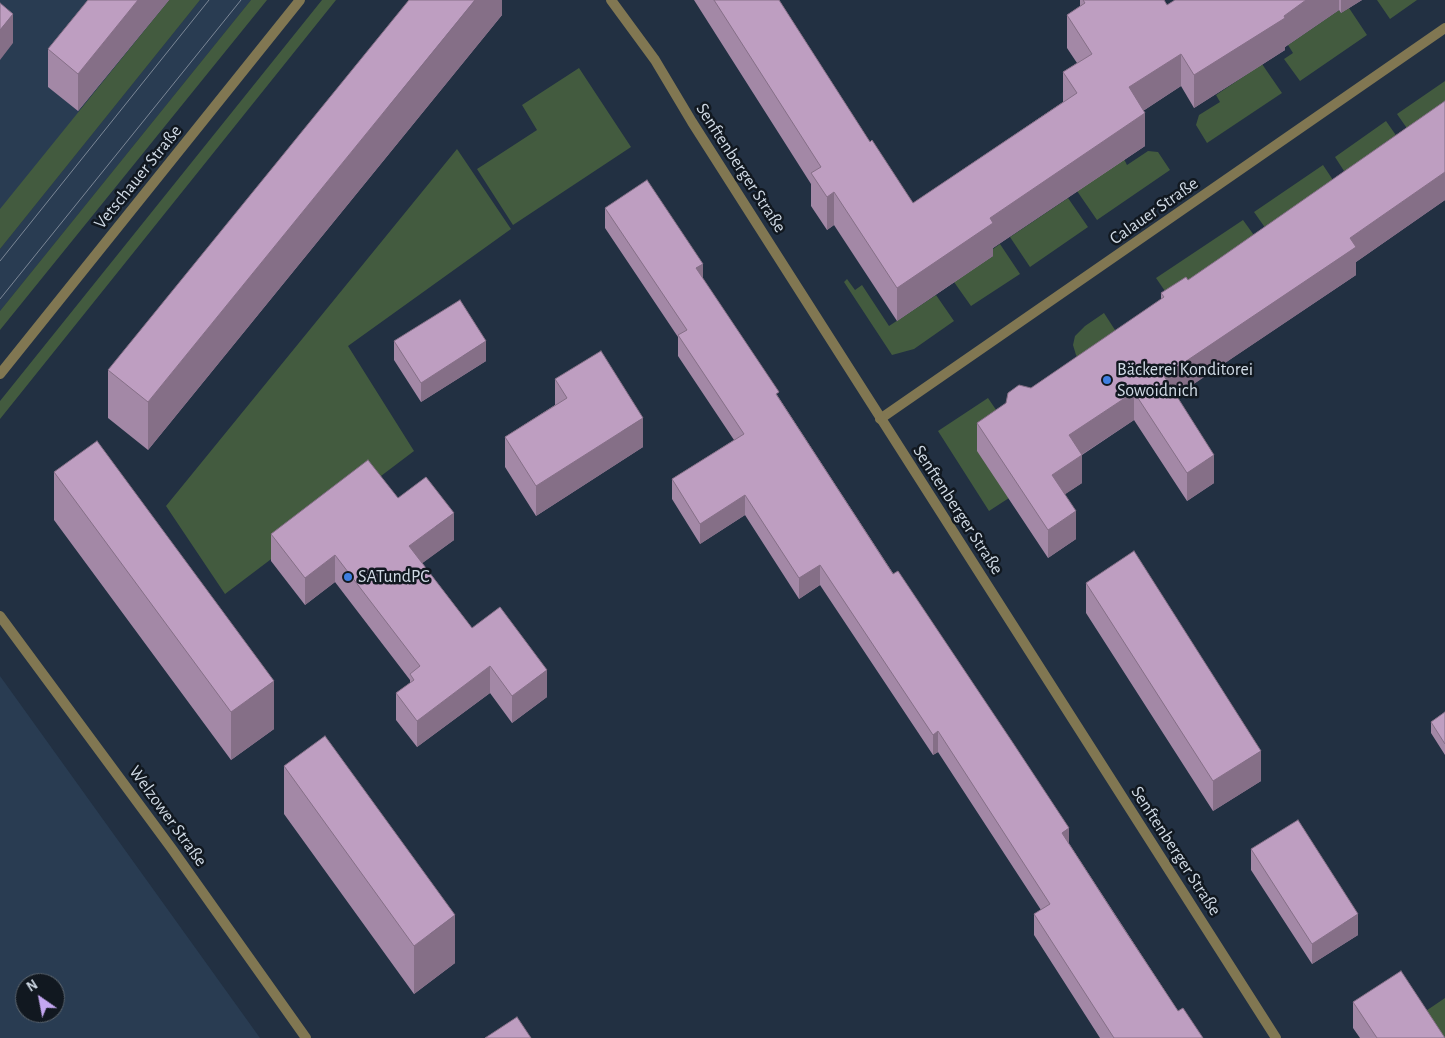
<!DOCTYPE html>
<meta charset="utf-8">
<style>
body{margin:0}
#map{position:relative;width:1445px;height:1038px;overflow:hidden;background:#223042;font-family:"Alegreya Sans",sans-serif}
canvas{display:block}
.north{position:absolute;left:15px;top:973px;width:50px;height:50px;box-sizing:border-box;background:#111820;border:1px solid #5d666f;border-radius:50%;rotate:327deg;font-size:14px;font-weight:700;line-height:20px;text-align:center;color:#d0dae5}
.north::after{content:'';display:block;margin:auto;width:18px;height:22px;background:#c4a7f1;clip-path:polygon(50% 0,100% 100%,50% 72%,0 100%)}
</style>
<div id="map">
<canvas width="1445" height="1038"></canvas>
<div class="north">N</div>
</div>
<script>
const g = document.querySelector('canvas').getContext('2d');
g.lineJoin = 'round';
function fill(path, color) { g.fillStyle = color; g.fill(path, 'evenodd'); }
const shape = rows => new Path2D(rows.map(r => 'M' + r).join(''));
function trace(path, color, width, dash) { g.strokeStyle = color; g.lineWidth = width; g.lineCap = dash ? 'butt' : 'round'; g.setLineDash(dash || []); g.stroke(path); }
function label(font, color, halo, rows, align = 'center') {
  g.font = font + ' "Alegreya Sans",sans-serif'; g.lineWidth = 5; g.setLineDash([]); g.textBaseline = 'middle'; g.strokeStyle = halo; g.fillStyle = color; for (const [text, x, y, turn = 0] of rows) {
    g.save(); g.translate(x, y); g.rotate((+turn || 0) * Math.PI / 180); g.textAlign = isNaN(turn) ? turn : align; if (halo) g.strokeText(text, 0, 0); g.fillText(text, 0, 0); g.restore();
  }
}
const built = shape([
 [0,0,192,0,0,239],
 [200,0,251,0,0,311,0,249],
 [0,676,260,1038,0,1038],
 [25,983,55,983,55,1013,25,1013]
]);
const green = shape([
 [169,0,200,0,0,249,0,209],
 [251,0,267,0,0,330,0,311],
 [322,0,336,0,0,419,0,401],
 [1377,0,1417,0,1390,19],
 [1349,8,1367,35,1300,81,1284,59,1293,53,1288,45,1339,10,1341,13],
 [1262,64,1282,93,1207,143,1196,125,1199,115,1220,102,1216,95],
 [579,68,631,147,513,225,477,169,537,130,522,105],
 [1445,81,1445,130,1420,147,1397,114],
 [1386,121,1400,141,1357,191,1335,157],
 [457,149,511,229,348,346,414,451,225,594,166,506],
 [1148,151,1158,152,1170,170,1097,220,1077,191,1124,159,1127,165],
 [1323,165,1335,183,1278,246,1254,212],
 [1068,198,1088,227,1030,267,1010,237],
 [1243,220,1256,238,1178,310,1156,278],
 [1000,244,1020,274,971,306,954,282,993,256,990,251],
 [847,279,855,290,862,285,889,326,936,295,954,321,914,349,892,355,844,282],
 [1104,313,1128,350,1090,375,1076,355,1073,345,1075,336,1085,326],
 [988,398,1009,429,1009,498,989,511,938,431],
 [1445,998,1445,1038,1427,1038,1414,1019]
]);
const minor = shape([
 [880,419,1445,28],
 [0,616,172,849,306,1038]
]);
const tertiary = shape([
 [611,0,655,60,692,122,1276,1038],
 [0,374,300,0]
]);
const tram = shape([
 [0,261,209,0],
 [0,299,241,0]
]);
const wall = shape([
 [88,0,169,0,78,111,48,87,48,49],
 [502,0,502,15,148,450,108,418,108,370],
 [694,0,779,0,870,142,913,203,1063,102,1063,72,1077,63,1067,48,1067,15,1080,6,1080,0,1164,0,1167,5,1175,0,1362,0,1341,13,1339,10,1285,47,1285,50,1194,108,1181,86,1143,111,1145,146,993,248,993,256,897,321,834,225,827,230,811,206,811,184],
 [1445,101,1445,200,1356,262,1356,275,1177,395,1214,483,1187,501,1134,420,1082,455,1082,483,1065,494,1076,539,1048,558,977,451,977,423,1031,388,1161,300,1161,293,1188,280,1223,256],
 [605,208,703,279,779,398,1178,1011,1203,1038,1100,1038,1034,935,1034,914,1041,910,938,752,933,755,820,585,799,599,745,515,700,544,672,499,672,479,734,440,678,356,678,337,605,228],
 [394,341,486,361,421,402,394,360],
 [555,379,643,447,536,516,505,467,505,437,555,405],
 [54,472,274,729,231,760,54,520],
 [398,498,454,540,422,563,472,628,547,697,512,723,490,693,417,747,396,720,396,693,410,683,410,680,335,582,305,605,271,561,271,534],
 [1086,583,1261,781,1213,811,1086,613],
 [1445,712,1445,755,1431,733,1431,722],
 [284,766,455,963,414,994,284,814],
 [1251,849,1358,935,1312,964,1251,870],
 [1353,1002,1445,1038,1360,1038,1353,1028]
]);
const shadedWall = shape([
 [138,0,169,0,78,111,78,74],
 [475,0,502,0,502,15,148,450,148,402],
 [1306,0,1339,0,1339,10,1285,47,1285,50,1194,108,1194,75,1284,16],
 [1341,0,1362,0,1341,13],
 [13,14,13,43,0,60,0,30],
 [1181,54,1181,86,1129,120,1129,87],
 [1145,113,1145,146,993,248,993,256,897,321,897,288,990,218],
 [1445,172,1445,200,1356,262,1356,275,1164,404,1164,376,1350,238],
 [834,192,834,225,827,230,827,197],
 [703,264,703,284,696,268],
 [486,341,486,361,421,402,421,383],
 [1134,392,1134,420,1069,463,1069,435],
 [643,418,643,447,536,516,536,486],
 [1082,455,1082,483,1052,503,1052,475],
 [1214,455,1214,483,1187,501,1187,473],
 [745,495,745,515,700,544,700,524],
 [1076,511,1076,539,1048,558,1048,530],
 [454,513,454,540,409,573,409,546],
 [335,555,335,582,305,605,305,578],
 [820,565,820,585,799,599,799,578],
 [490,666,490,693,417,747,417,721],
 [547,670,547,697,512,723,512,696],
 [274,681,274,729,231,760,231,712],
 [938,731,938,752,933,755,933,735],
 [1261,751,1261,781,1213,811,1213,781],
 [1069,828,1069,849,1062,833],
 [1358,914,1358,935,1312,964,1312,944],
 [455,915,455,963,414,994,414,946]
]);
const building = shape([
 [88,0,138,0,78,74,48,49,88,0],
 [409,0,475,0,148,402,108,370,409,0],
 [714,0,779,0,870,142,872,140,913,203,1077,93,1063,72,1092,54,1067,15,1085,3,1083,0,1164,0,1167,5,1175,0,1306,0,1284,16,1285,18,1194,75,1181,54,1129,87,1145,113,990,218,993,223,897,288,834,192,827,197,811,173,821,167,714,0],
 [0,3,13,14,0,30,0,3],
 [1445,101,1445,172,1350,238,1356,247,1164,376,1214,455,1187,473,1134,392,1069,435,1082,455,1052,475,1076,511,1048,530,977,423,1006,403,1008,393,1019,385,1031,388,1164,297,1161,293,1186,277,1188,280,1223,256,1445,101],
 [647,180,703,264,696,268,779,392,776,394,893,574,898,571,1013,743,1069,828,1062,833,1120,923,1178,1011,1183,1008,1203,1038,1114,1038,1034,914,1050,904,938,731,933,735,820,565,799,578,745,495,700,524,672,479,744,434,678,335,687,330,605,208,647,180],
 [460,300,486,341,421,383,394,341,460,300],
 [601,351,643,418,536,486,505,437,567,398,555,379,601,351],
 [97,441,274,681,231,712,54,472,97,441],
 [368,460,398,498,426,477,454,513,409,546,472,628,500,607,547,670,512,696,490,666,417,721,396,693,414,680,410,674,420,666,335,555,305,578,271,534,368,460],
 [1134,551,1261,751,1213,781,1086,583,1134,551],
 [1445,712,1445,744,1431,722,1445,712],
 [325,736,455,915,414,946,284,766,325,736],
 [1298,820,1358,914,1312,944,1251,849,1298,820],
 [1401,971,1445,1038,1377,1038,1353,1002,1401,971],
 [517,1017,531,1038,485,1038,517,1017]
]);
const markers = [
 [1107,380,5,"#3f7fe0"],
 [348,577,5,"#3f7fe0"]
];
const streetNames = [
 ["Senftenberger Straße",741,168,57],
 ["Vetschauer Straße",138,177,-51],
 ["Calauer Straße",1154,211,-35],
 ["Senftenberger Straße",958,510,57],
 ["Welzower Straße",168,816,54],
 ["Senftenberger Straße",1176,851,57]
];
const poiNames = [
 ["Bäckerei Konditorei",1117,370],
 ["Sowoidnich",1117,391],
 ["SATundPC",358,577]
];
fill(built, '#293c52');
fill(green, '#435b3f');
trace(minor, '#817752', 10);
trace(tertiary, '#817752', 10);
trace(tram, '#7b8796', 1);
fill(wall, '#a388a6');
fill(shadedWall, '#856f87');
fill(building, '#be9ec1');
trace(building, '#856f87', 1);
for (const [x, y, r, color] of markers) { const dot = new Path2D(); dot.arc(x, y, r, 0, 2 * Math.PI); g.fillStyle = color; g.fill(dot); trace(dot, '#111820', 2); }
label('18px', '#d0dae5', '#111820', streetNames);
label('18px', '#d0dae5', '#111820', poiNames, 'left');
</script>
